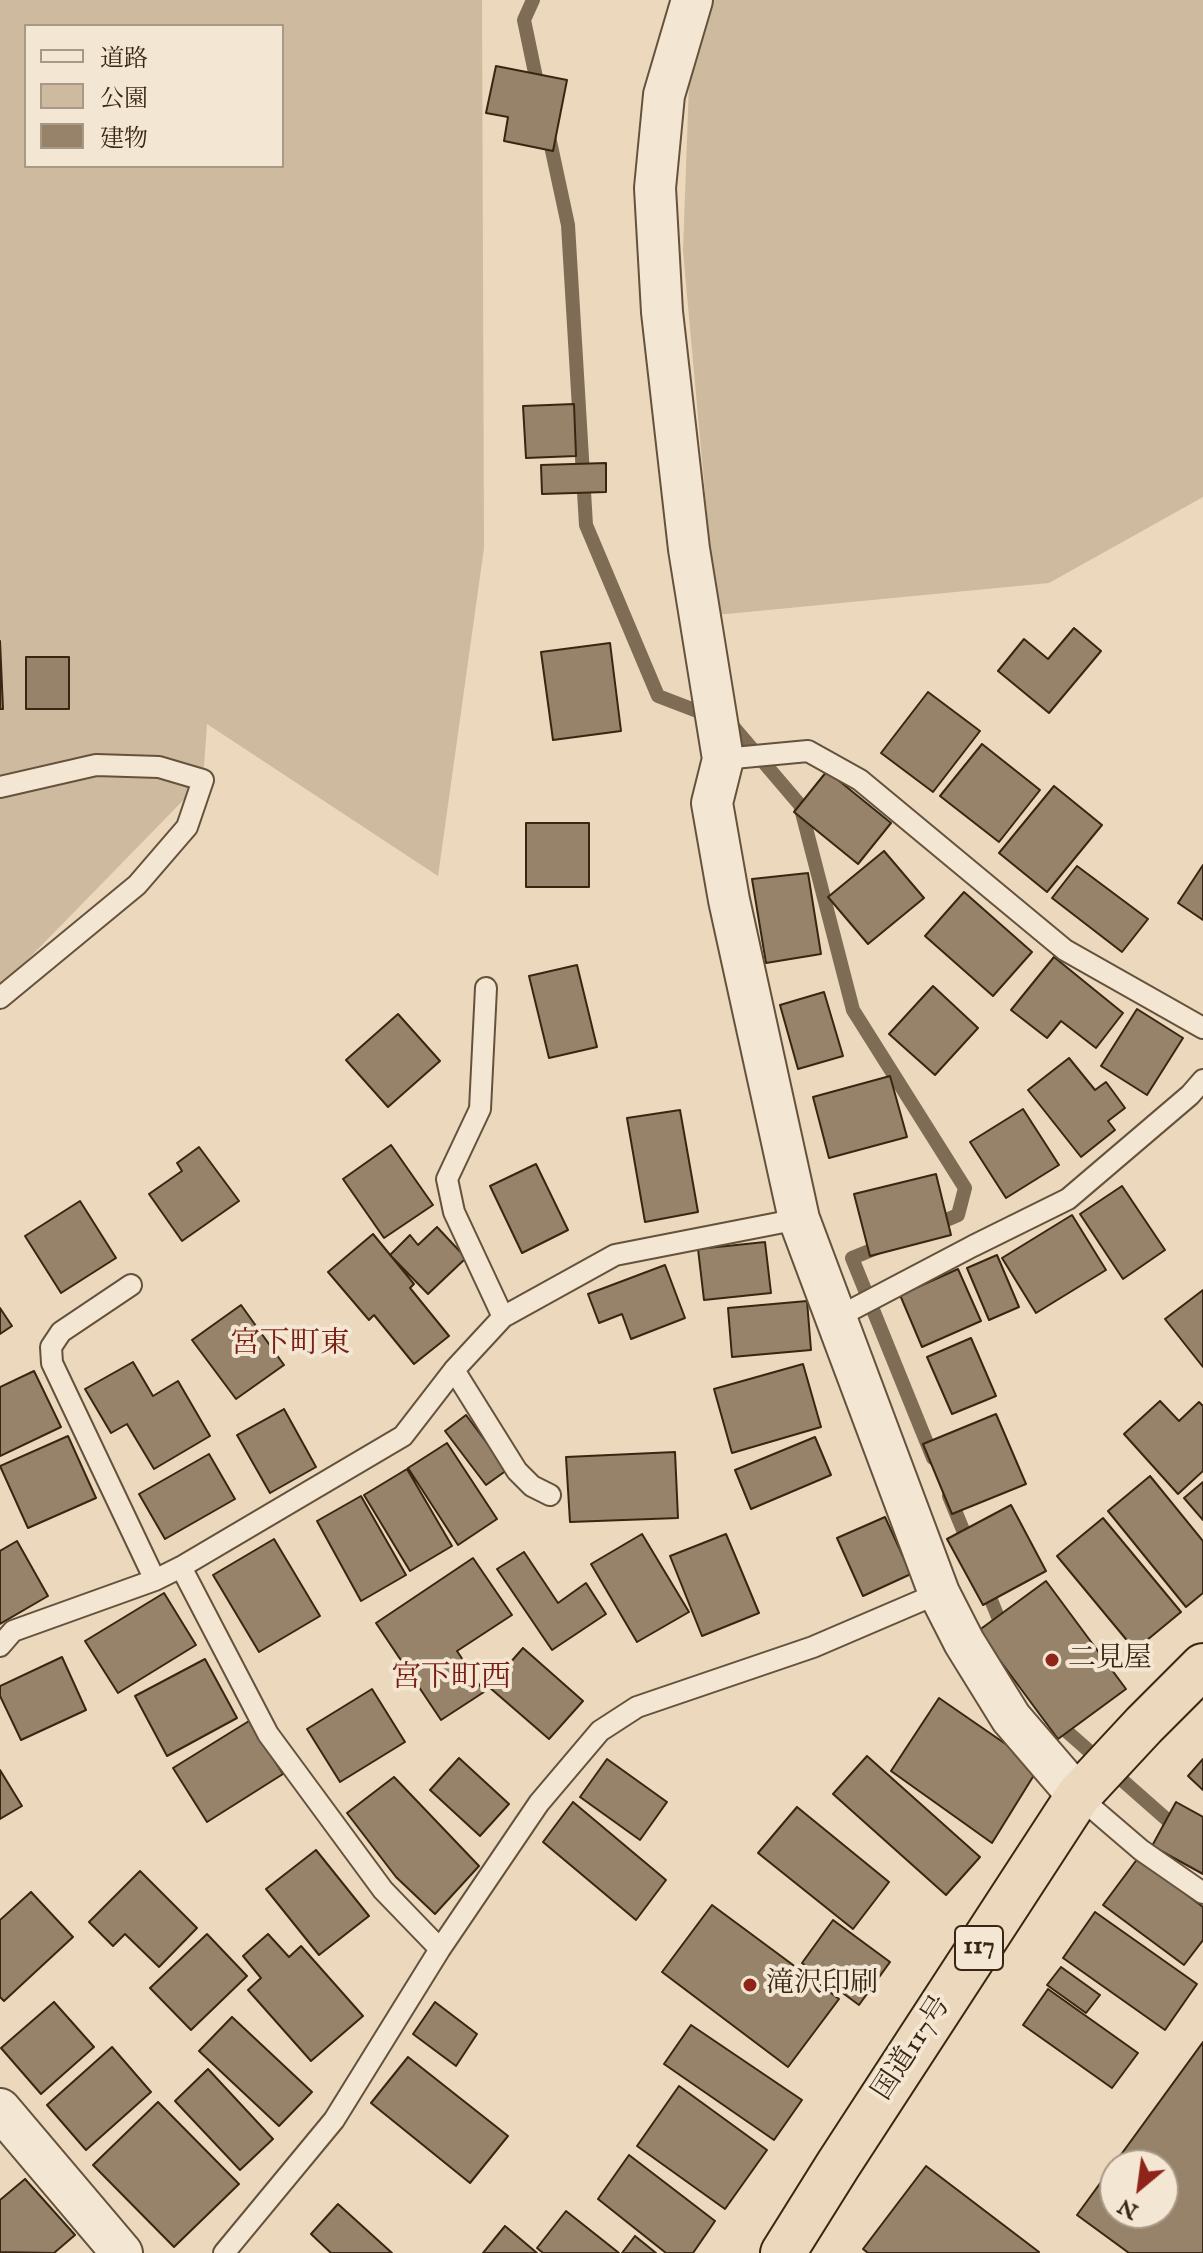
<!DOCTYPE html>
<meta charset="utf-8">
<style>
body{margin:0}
#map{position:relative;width:1203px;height:2253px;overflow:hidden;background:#ecd8bc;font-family:"IM FELL English","Noto Serif JP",serif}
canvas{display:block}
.legend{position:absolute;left:24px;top:24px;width:260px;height:144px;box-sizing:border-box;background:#f3e6d3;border:2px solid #a89986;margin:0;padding:10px 14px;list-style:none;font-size:24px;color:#382612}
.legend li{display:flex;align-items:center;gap:16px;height:40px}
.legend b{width:40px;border:2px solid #a89986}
.north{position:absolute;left:1099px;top:2149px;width:80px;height:80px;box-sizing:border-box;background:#f3e6d3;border:2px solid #a89986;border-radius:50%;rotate:209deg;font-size:22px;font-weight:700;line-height:32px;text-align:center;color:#382612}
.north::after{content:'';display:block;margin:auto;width:28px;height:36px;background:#8f2418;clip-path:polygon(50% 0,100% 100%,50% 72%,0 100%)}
</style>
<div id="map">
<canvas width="1203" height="2253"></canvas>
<ul class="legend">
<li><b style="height:10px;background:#f3e6d3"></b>道路</li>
<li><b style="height:22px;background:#cdba9f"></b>公園</li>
<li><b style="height:22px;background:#96836a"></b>建物</li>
</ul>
<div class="north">N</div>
</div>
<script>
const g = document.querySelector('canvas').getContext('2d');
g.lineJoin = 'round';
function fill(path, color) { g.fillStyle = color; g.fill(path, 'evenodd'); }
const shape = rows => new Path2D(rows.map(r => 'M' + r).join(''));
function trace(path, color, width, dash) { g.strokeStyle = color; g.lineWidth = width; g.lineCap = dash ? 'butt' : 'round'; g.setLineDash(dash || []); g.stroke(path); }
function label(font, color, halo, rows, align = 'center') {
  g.font = font + ' "IM FELL English","Noto Serif JP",serif'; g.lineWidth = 8; g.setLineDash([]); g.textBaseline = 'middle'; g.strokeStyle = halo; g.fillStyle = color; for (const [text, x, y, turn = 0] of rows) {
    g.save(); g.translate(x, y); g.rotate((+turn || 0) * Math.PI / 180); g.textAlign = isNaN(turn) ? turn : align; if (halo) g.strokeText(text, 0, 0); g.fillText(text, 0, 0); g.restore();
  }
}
const green = shape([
 [0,0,482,0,484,548,438,876,207,724,203,780,0,988],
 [26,26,282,26,282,166,26,166],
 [692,0,1203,0,1203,497,1049,583,716,615,683,251]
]);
const stream = shape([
 [533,0,524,20,539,92],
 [548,132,568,225,586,525,658,696,731,724,800,805,853,1010,965,1188,958,1215,930,1227],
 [884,1245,852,1258,933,1458],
 [949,1496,970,1547],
 [985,1585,1004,1632],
 [1055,1721,1189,1839,1203,1845]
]);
const building = shape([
 [496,66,567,80,553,151,504,141,508,117,486,113,496,66],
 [574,404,576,456,526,458,523,406,574,404],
 [606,463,606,492,542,494,541,465,606,463],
 [1074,628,1101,651,1049,713,998,671,1024,639,1048,659,1074,628],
 [0,641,3,709,0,709,0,641],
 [610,643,621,731,553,740,541,652,610,643],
 [26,657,69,657,69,709,26,709,26,657],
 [928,692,980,731,933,792,881,753,928,692],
 [982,744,1040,790,999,842,940,796,982,744],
 [827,771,891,823,858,864,794,812,827,771],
 [1054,786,1102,825,1047,892,999,853,1054,786],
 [526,823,589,823,589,887,526,887,526,823],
 [884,851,924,898,868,944,828,897,884,851],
 [1203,865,1203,920,1178,903,1203,865],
 [1077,866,1148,919,1122,952,1052,898,1077,866],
 [808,873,821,954,766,963,752,879,808,873],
 [964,892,1032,952,993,996,925,936,964,892],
 [1054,957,1123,1013,1096,1048,1061,1021,1047,1038,1011,1010,1054,957],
 [577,965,597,1047,549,1058,529,976,577,965],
 [933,986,978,1028,935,1075,889,1034,933,986],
 [824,992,843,1056,798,1069,780,1005,824,992],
 [1137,1009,1183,1038,1147,1095,1101,1066,1137,1009],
 [398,1014,440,1061,388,1107,346,1060,398,1014],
 [1069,1058,1095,1090,1106,1082,1125,1108,1108,1121,1115,1130,1081,1157,1028,1090,1069,1058],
 [890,1076,907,1137,829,1158,813,1097,890,1076],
 [1023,1109,1059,1165,1006,1198,970,1142,1023,1109],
 [680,1110,698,1212,645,1222,627,1118,680,1110],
 [391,1145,433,1205,384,1238,343,1179,391,1145],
 [199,1147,239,1201,182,1241,149,1194,182,1171,177,1163,199,1147],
 [536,1164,568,1230,522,1253,490,1186,536,1164],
 [936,1174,951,1235,870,1256,854,1194,936,1174],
 [1122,1186,1165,1250,1123,1279,1080,1214,1122,1186],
 [80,1201,116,1258,61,1293,25,1236,80,1201],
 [1072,1215,1106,1270,1036,1313,1002,1258,1072,1215],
 [437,1227,466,1258,428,1294,390,1255,410,1235,418,1245,437,1227],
 [373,1234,414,1284,410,1288,449,1336,414,1364,374,1315,369,1320,328,1272,373,1234],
 [765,1242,771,1293,704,1300,698,1249,765,1242],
 [997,1255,1019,1307,989,1320,967,1268,997,1255],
 [665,1265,685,1318,631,1339,622,1314,599,1323,588,1294,665,1265],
 [958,1269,981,1321,922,1347,900,1295,958,1269],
 [1203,1290,1203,1367,1165,1319,1203,1290],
 [807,1301,811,1350,732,1357,728,1308,807,1301],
 [241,1305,284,1365,236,1399,192,1340,241,1305],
 [0,1308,12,1326,0,1334,0,1308],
 [971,1338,996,1396,952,1414,927,1357,971,1338],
 [133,1362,153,1396,178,1381,210,1436,154,1469,127,1424,111,1433,85,1389,133,1362],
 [803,1364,821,1427,732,1453,714,1389,803,1364],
 [34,1371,61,1427,0,1456,0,1387,34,1371],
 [1160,1401,1179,1421,1199,1402,1203,1406,1203,1471,1178,1494,1124,1434,1160,1401],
 [284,1409,316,1467,270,1493,237,1435,284,1409],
 [996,1414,1026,1484,952,1514,923,1444,996,1414],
 [466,1415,507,1470,486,1485,445,1431,466,1415],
 [68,1436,96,1498,28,1528,0,1466,68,1436],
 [815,1437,831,1475,751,1509,735,1470,815,1437],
 [447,1443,497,1519,458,1545,408,1468,447,1443],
 [675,1452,678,1518,570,1522,566,1457,675,1452],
 [209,1454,235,1499,165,1539,139,1494,209,1454],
 [407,1469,452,1546,410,1571,364,1495,407,1469],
 [1150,1476,1203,1541,1203,1593,1186,1607,1108,1511,1150,1476],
 [1203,1482,1203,1520,1184,1498,1203,1482],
 [361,1496,406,1575,361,1601,317,1521,361,1496],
 [1011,1505,1046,1571,983,1605,947,1539,1011,1505],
 [885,1517,911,1574,863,1596,837,1538,885,1517],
 [1103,1518,1181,1612,1135,1650,1057,1556,1103,1518],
 [642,1534,689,1612,637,1642,591,1564,642,1534],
 [726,1534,759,1613,702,1636,670,1556,726,1534],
 [274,1539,320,1616,259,1652,213,1575,274,1539],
 [17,1541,48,1596,0,1624,0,1551,17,1541],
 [524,1552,558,1603,586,1583,606,1614,552,1650,497,1569,524,1552],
 [473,1558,512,1615,457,1651,484,1692,441,1720,376,1623,473,1558],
 [1046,1581,1126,1689,1058,1739,978,1631,1046,1581],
 [164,1593,196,1645,118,1693,85,1641,164,1593],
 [523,1648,583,1701,549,1739,489,1687,523,1648],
 [62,1657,86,1710,21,1740,0,1696,0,1686,62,1657],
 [205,1659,237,1718,167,1756,135,1696,205,1659],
 [372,1689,405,1742,340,1782,307,1729,372,1689],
 [939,1698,1039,1767,992,1843,891,1771,939,1698],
 [249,1721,283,1774,207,1822,173,1768,249,1721],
 [867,1756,980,1857,946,1895,833,1794,867,1756],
 [459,1758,509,1804,480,1836,430,1790,459,1758],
 [607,1759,667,1802,640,1840,580,1797,607,1759],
 [1203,1759,1203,1790,1188,1776,1203,1759],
 [0,1770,22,1806,0,1819,0,1770],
 [394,1777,479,1866,435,1914,396,1877,347,1813,394,1777],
 [573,1802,666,1880,636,1920,543,1842,573,1802],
 [1176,1802,1203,1817,1203,1874,1152,1846,1176,1802],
 [797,1807,889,1882,853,1929,758,1853,797,1807],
 [316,1850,369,1916,319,1955,266,1889,316,1850],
 [1138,1858,1203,1907,1203,1940,1184,1965,1103,1905,1138,1858],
 [140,1871,197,1928,159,1967,125,1934,113,1946,89,1922,140,1871],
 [31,1892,73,1937,4,2001,0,1997,0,1920,31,1892],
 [712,1905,839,1999,788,2067,662,1972,712,1905],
 [1095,1912,1197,1984,1165,2030,1063,1958,1095,1912],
 [833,1920,890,1962,859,2005,802,1963,833,1920],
 [207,1934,247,1976,191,2030,150,1988,207,1934],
 [268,1934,289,1957,301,1946,363,2016,311,2061,248,1990,261,1978,243,1956,268,1934],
 [1061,1967,1100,1995,1086,2013,1047,1985,1061,1967],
 [1048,1989,1138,2053,1112,2088,1023,2025,1048,1989],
 [54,2002,94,2047,41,2094,1,2048,54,2002],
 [435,2002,477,2034,456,2066,413,2034,435,2002],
 [232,2017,312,2092,279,2126,199,2051,232,2017],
 [691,2025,802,2100,774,2140,664,2064,691,2025],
 [1203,2042,1203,2253,1129,2253,1077,2215,1203,2042],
 [1115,2165,1163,2165,1163,2213,1115,2213,1115,2165],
 [112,2047,151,2092,86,2150,47,2105,112,2047],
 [408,2057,508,2136,470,2183,371,2103,408,2057],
 [208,2069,273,2139,240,2170,175,2101,208,2069],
 [679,2086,767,2150,725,2209,637,2146,679,2086],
 [158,2102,239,2184,174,2247,93,2165,158,2102],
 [629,2155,715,2221,693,2253,666,2253,598,2199,629,2155],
 [926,2166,1039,2252,1038,2253,868,2253,863,2249,926,2166],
 [25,2179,75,2235,54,2253,0,2252,0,2200,25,2179],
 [338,2204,392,2253,331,2253,311,2234,338,2204],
 [566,2211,619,2253,543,2253,537,2248,566,2211],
 [505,2226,537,2253,483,2253,505,2226],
 [635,2236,656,2253,622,2253,635,2236]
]);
const lane = shape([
 [723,759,808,751,860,780,1065,950,1203,1028],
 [0,787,96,765,159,767,203,780,187,827,137,885,0,998],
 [486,988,480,1109,447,1179,454,1212,503,1317],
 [131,1285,61,1332,51,1347,52,1363,155,1580],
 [836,1318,973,1246,1068,1199,1190,1095,1203,1080],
 [454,1370,517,1471,532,1486,550,1495],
 [181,1567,268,1734,383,1890,440,1949],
 [0,1646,13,1631,155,1580,181,1567,403,1436,454,1370,503,1317,615,1255,799,1219],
 [1078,1796,1141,1850,1203,1893],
 [224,2253,334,2120,440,1949,539,1803,600,1731,637,1707,813,1647,939,1593]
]);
const street = shape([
 [692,0,664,95,655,188,662,312,689,549,723,759,712,803,729,900,799,1219,939,1593,964,1642,1011,1718,1078,1796],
 [0,2109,122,2253]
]);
const highway = shape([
 [783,2253,838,2165,1078,1796,1144,1725,1203,1666]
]);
const markers = [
 [1052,1660,8,"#8f2418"],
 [750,1985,8,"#8f2418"]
];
const shields = [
 [979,1948,48]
];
const shieldNames = [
 ["117",979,1948]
];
const poiNames = [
 ["二見屋",1068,1660],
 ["滝沢印刷",766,1985]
];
const streetNames = [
 ["国道117号",913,2049,-57]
];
const neighbourhoodNames = [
 ["宮下町東",290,1346],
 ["宮下町西",451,1680]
];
fill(green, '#cdba9f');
trace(stream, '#7f6c55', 14);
fill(building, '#96836a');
trace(building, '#382612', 2);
trace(lane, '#65523c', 24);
trace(street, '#65523c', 44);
trace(highway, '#382612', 48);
trace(lane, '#f3e6d3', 20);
trace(street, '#f3e6d3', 40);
trace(highway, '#ecd8bc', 44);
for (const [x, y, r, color] of markers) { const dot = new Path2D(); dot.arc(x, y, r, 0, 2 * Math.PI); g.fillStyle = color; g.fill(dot); trace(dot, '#f3e6d3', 3); }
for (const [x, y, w] of shields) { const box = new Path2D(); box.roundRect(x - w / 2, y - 22, w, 44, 6); g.fillStyle = '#f3e6d3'; g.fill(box); trace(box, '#382612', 2); }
label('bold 26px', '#382612', null, shieldNames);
label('28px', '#382612', '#f3e6d3', poiNames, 'left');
label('28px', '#382612', '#f3e6d3', streetNames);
label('30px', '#7a1f14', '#f3e6d3', neighbourhoodNames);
</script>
